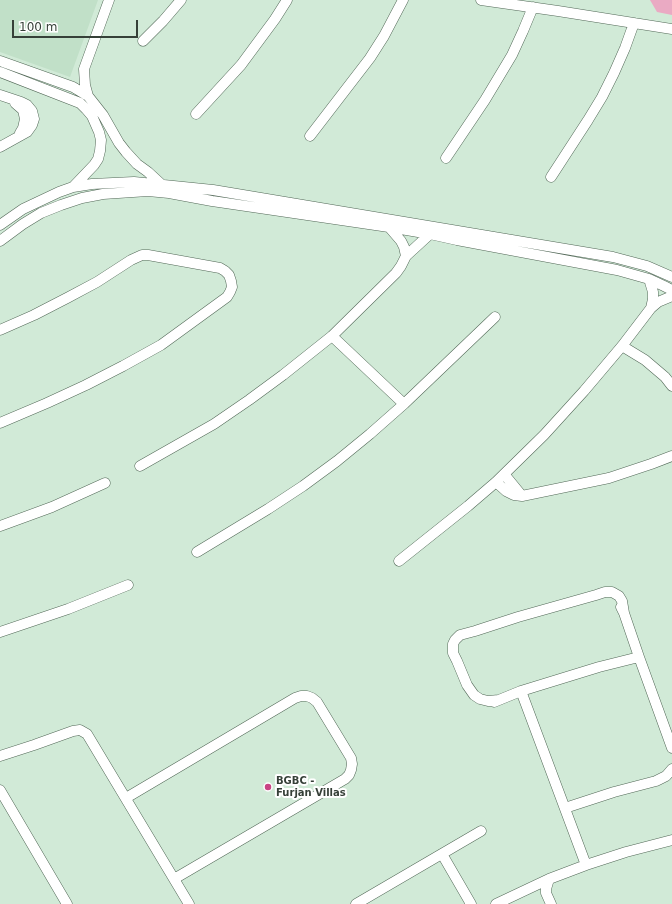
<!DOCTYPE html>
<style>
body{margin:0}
#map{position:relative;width:672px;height:904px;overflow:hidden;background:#d1ead7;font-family:"DejaVu Sans",sans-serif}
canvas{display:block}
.scale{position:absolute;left:12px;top:20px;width:126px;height:18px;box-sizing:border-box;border:2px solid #364038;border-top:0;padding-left:5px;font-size:12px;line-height:14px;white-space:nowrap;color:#364038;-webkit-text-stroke:3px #fff;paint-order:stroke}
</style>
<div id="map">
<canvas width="672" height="904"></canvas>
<div class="scale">100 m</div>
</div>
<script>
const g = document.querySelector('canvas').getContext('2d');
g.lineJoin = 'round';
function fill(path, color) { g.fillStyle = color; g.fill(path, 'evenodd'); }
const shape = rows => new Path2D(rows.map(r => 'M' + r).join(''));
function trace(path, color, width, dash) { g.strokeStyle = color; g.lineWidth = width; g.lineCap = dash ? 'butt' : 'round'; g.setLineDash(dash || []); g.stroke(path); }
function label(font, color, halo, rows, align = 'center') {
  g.font = font + ' "DejaVu Sans",sans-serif'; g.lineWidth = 4; g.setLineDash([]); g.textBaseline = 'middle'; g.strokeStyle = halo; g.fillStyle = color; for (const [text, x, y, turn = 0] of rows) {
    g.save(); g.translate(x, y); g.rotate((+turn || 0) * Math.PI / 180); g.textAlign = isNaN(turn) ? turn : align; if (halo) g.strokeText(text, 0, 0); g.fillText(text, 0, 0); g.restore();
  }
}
const built = shape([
 [0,0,98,0,70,77,0,52]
]);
const green = shape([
 [650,0,672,0,672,15,657,12]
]);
const minor = shape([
 [481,0,558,11,672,29],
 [143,41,163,21,181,0],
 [0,61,73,87,88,96,103,115,119,143,126,152,137,164,148,172,161,184],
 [0,72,80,103,86,109,92,116,99,132,101,140,100,151,98,159,94,165,73,187],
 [0,95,21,102,27,105,32,111,34,119,32,125,27,132,0,147],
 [88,96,85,85,84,69,109,0],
 [15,103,23,110,25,119,23,128,20,133],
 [196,114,241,65,275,19,287,0],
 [310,136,370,58,384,36,403,0],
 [446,158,485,100,512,55,523,31,533,7],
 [551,177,588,120,602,97,614,73,625,48,634,23],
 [0,225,23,209,59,192,73,187,92,184,134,182,213,190,613,257,647,266,672,277],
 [389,227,401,241,404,247,406,256],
 [0,241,23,224,41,213,61,205,82,198,103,194,148,191,169,193,212,201,389,227,430,234,457,240,617,270,649,279,664,286,672,290],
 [649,279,653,292,653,299,651,308],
 [0,330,34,315,67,298,97,282,131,260,142,255,148,255,220,268,225,271,229,275,231,281,232,287,230,292,227,297,161,345,123,366,86,385,47,403,0,423],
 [332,336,404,404],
 [622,346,645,360,665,377,672,386],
 [140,466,214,424,249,400,283,375,332,336,396,273,401,266,406,256,430,234],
 [504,474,522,496],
 [496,482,506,491,514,495,522,496,609,478,651,464,672,456],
 [0,526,52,507,105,483],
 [197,552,268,509,303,486,337,461,370,434,404,404,495,317],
 [399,561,468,506,496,482,544,435,584,391,622,346,651,308,658,302,672,296],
 [621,607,624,613,639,657,672,748],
 [0,632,68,609,128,585],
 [521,691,586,865],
 [499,700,488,701,480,699,474,695,467,685,457,661,453,653,453,644,455,640,460,635,475,631,518,617,596,595,605,592,612,592,619,596,622,601,624,613],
 [494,702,521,691,599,667,639,657],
 [0,756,34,745,73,731,80,730,87,734,189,904],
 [0,790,67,904],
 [126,798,295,698,301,696,307,696,312,698,317,702,351,758,352,764,351,770,349,775,345,779,174,879],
 [565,808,614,792,656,781,666,776,672,769],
 [442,854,471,904],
 [549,879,546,889,546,893,551,904],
 [356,904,481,831],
 [496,904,549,879,586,865,626,852,672,840]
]);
const markers = [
 [268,787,4,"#c94384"]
];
const poiNames = [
 ["BGBC -",276,781],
 ["Furjan Villas",276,793]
];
fill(built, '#c1e0c8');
fill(green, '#eaaac3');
trace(minor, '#526857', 11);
trace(minor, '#fff', 10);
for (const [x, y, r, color] of markers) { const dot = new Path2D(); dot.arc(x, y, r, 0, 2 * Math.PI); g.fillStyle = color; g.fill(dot); trace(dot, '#fff', 1.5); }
label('bold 10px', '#364038', '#fff', poiNames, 'left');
</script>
